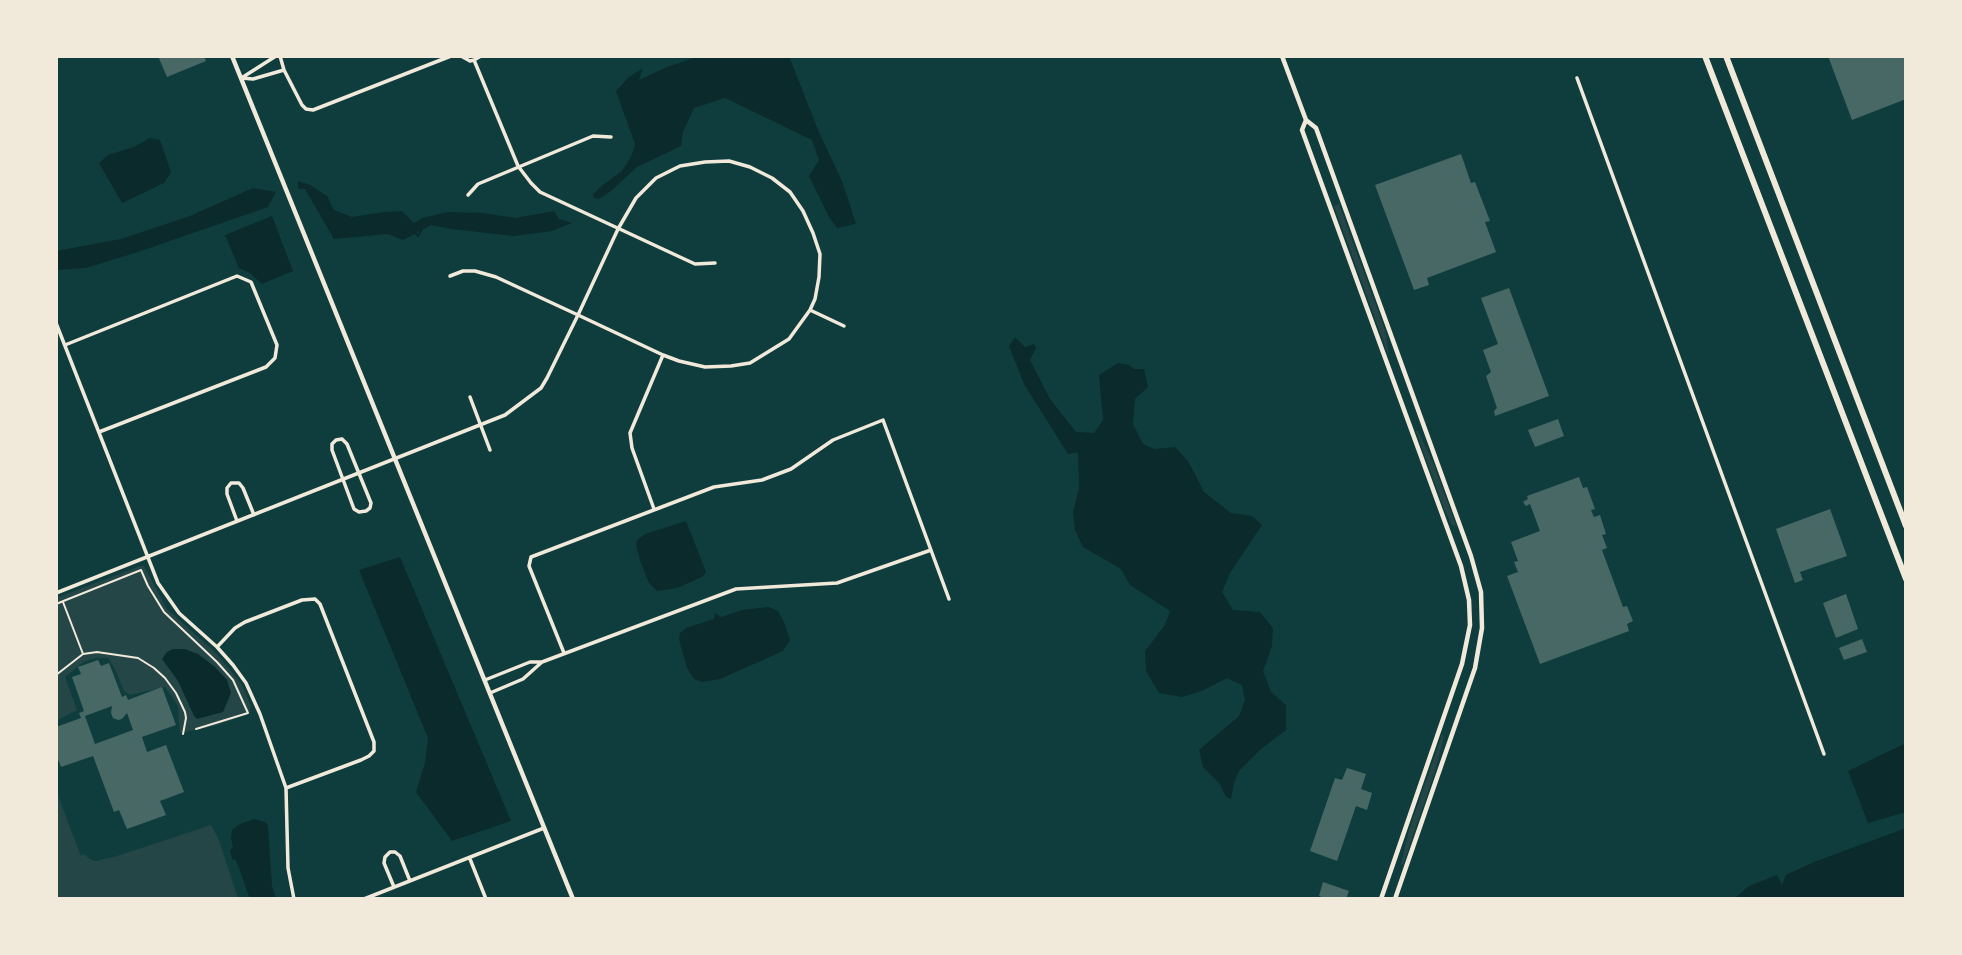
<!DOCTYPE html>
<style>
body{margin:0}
#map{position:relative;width:1962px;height:955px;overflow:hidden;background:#0f3d3e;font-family:"Crimson Pro",serif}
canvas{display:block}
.frame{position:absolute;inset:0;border:58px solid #f1e9da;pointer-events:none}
</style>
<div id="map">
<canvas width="1962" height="955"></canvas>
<div class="frame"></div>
</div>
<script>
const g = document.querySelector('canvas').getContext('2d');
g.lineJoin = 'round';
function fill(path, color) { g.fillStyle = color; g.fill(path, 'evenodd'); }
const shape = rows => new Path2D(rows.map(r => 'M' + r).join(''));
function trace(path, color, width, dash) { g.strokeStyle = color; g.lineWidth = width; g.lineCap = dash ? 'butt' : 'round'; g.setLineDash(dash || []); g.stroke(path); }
const green = shape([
 [1339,204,1386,333,1389,357,1334,206],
 [1416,431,1418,431,1433,463,1456,525,1453,526,1444,509],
 [140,566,144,566,167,609,215,652,241,683,251,706,250,713,218,725,180,733,178,706,165,687,130,695,124,691,115,669,108,658,97,658,85,661,65,677,77,710,56,721,56,598],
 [1442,735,1444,736,1435,771,1403,865,1401,864,1409,830],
 [56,785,57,793,81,856,84,854,91,860,97,861,117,856,211,825,219,840,238,899,56,899]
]);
const water = shape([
 [700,56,789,56,818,130,842,181,856,224,837,228,829,217,809,176,819,160,812,140,725,98,694,108,683,132,681,146,637,167,611,191,599,199,594,198,593,194,603,185,622,171,631,157,635,144,616,91,629,77,643,68,639,80,667,67],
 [150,138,160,140,171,172,164,183,122,203,99,163,108,155,134,147],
 [298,181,310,185,327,196,334,210,352,217,384,212,402,211,414,223,422,218,448,212,483,213,516,218,554,211,559,219,572,223,552,231,514,236,451,229,431,225,403,240,388,234,334,239,305,189,298,189],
 [253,188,276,192,268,207,138,252,86,268,56,270,56,251,121,239,190,216],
 [272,216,293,271,262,284,250,273,239,268,225,235],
 [1015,337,1025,347,1034,344,1036,348,1030,360,1050,399,1076,432,1094,433,1103,420,1099,375,1118,363,1129,365,1134,369,1144,369,1148,387,1135,399,1133,424,1143,444,1154,449,1175,447,1188,461,1204,492,1231,513,1252,516,1262,525,1230,573,1222,592,1233,610,1260,612,1273,628,1272,646,1263,671,1271,692,1286,705,1286,730,1261,749,1239,771,1234,783,1231,799,1226,797,1220,784,1203,767,1199,750,1239,716,1245,700,1242,685,1227,678,1204,690,1182,697,1159,693,1146,671,1145,651,1165,625,1170,611,1130,585,1121,569,1083,547,1075,530,1073,512,1079,489,1078,452,1068,454,1024,384,1009,346],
 [686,521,706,572,702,577,677,588,657,591,649,583,641,563,636,546,637,540,645,534],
 [400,557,511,821,452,841,416,792,425,763,428,738,359,570],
 [769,607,778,611,784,622,790,640,783,651,720,679,702,682,694,679,687,668,679,639,680,633,686,628,714,619,715,613,721,617,742,610],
 [173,649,185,649,198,654,215,667,227,680,231,693,223,712,197,719,194,716,178,681,162,659,167,652],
 [1906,743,1906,812,1868,823,1848,771],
 [254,819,265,822,268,826,272,886,276,899,250,899,236,860,232,859,230,850,233,847,231,838,232,830,240,824],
 [1906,828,1906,899,1734,899,1749,886,1777,875,1782,885,1786,875,1814,862]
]);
const stream = shape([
 [415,233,418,236,422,229]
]);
const building = shape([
 [158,56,204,56,206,61,167,77],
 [1828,56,1904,56,1906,62,1906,99,1852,120],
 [1461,154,1471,183,1475,182,1490,221,1485,222,1496,252,1427,278,1429,285,1414,290,1375,185],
 [1509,288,1549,396,1495,416,1494,411,1497,408,1486,376,1491,372,1483,350,1498,344,1481,298],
 [1558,419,1564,436,1535,447,1528,430],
 [1579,477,1583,488,1587,487,1595,509,1591,510,1594,517,1600,515,1606,534,1602,535,1607,548,1602,550,1623,607,1627,606,1633,621,1627,624,1629,631,1540,664,1507,576,1518,572,1514,562,1518,561,1511,542,1540,531,1530,504,1526,506,1523,502,1528,499,1527,496],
 [1830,509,1847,556,1800,572,1803,580,1795,583,1776,529],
 [1846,594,1858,629,1836,638,1823,603],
 [1862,639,1867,652,1844,660,1839,648],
 [98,660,101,666,109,663,122,697,126,695,128,700,162,687,176,725,142,737,147,752,166,745,184,792,160,801,166,815,127,829,119,810,114,812,93,756,61,767,56,754,56,727,81,718,79,713,84,711,72,677,81,674,78,667],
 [112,706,111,713,113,718,118,720,122,719,127,713,133,730,95,744,85,716],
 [1347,768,1366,774,1361,789,1372,793,1367,810,1356,806,1337,861,1310,851,1335,778,1342,780],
 [1323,882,1349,891,1346,899,1328,899,1319,896]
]);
const path = shape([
 [56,604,141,570,148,586,164,612,217,662,233,680,248,713,196,729],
 [83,654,97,652,138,658,154,668,165,678,176,693,185,712,186,718,183,734],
 [56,675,83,654,63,602]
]);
const minor = shape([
 [280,56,284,70,302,105,306,109,313,110,451,56],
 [461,56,470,61,474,60,481,56],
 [474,60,518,166,531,183,540,192,695,264,715,263],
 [243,77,276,56],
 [241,78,253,79,284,70],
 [1577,78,1824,754],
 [468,195,478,184,593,136,611,137],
 [810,310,844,326],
 [56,323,158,583,179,613,217,647,233,665,246,683,260,714,286,788,288,868,294,899],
 [65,345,237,276,251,282,277,345,275,358,266,367,99,432],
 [470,397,490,450],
 [342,439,347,444,371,503,370,508,366,511,359,512,354,509,332,450,332,444,336,440,342,439],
 [654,509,632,448,630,433,663,355],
 [237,521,227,494,227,488,231,483,239,483,243,488,254,515],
 [56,593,505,415,541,388,547,378,578,315,618,229,636,198,656,178,680,166,705,162,729,161,750,167,772,178,790,192,803,211,813,233,820,254,819,277,815,299,810,310,789,339,750,363,731,366,705,367,679,361,663,355,578,315,496,277,475,271,463,271,450,276],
 [217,647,235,628,245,622,302,600,315,599,320,604,374,742,374,751,369,756,361,760,286,788],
 [564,653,529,566,531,557,714,487,762,480,791,469,833,440,883,420,949,599],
 [485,680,530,662,542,662,736,589,837,583,931,550],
 [490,693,523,679,542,662],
 [470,859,486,899],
 [394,887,384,863,385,857,390,852,395,852,400,856,410,881],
 [364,899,544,828]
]);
const tertiary = shape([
 [232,56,573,899],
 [1282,56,1306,120,1316,128,1471,556,1481,592,1482,628,1475,668,1395,899],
 [1306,120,1302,130,1461,566,1469,600,1470,625,1462,664,1381,899]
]);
const motorway = shape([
 [1705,56,1906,579],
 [1726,56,1906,526]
]);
fill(green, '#244646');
fill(water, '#0a2a2b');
trace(stream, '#0a2a2b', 2);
fill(building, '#486865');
trace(path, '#f1e9da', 2);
trace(minor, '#f1e9da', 3.5);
trace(tertiary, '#f1e9da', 4.5);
trace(motorway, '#f1e9da', 6);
</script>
